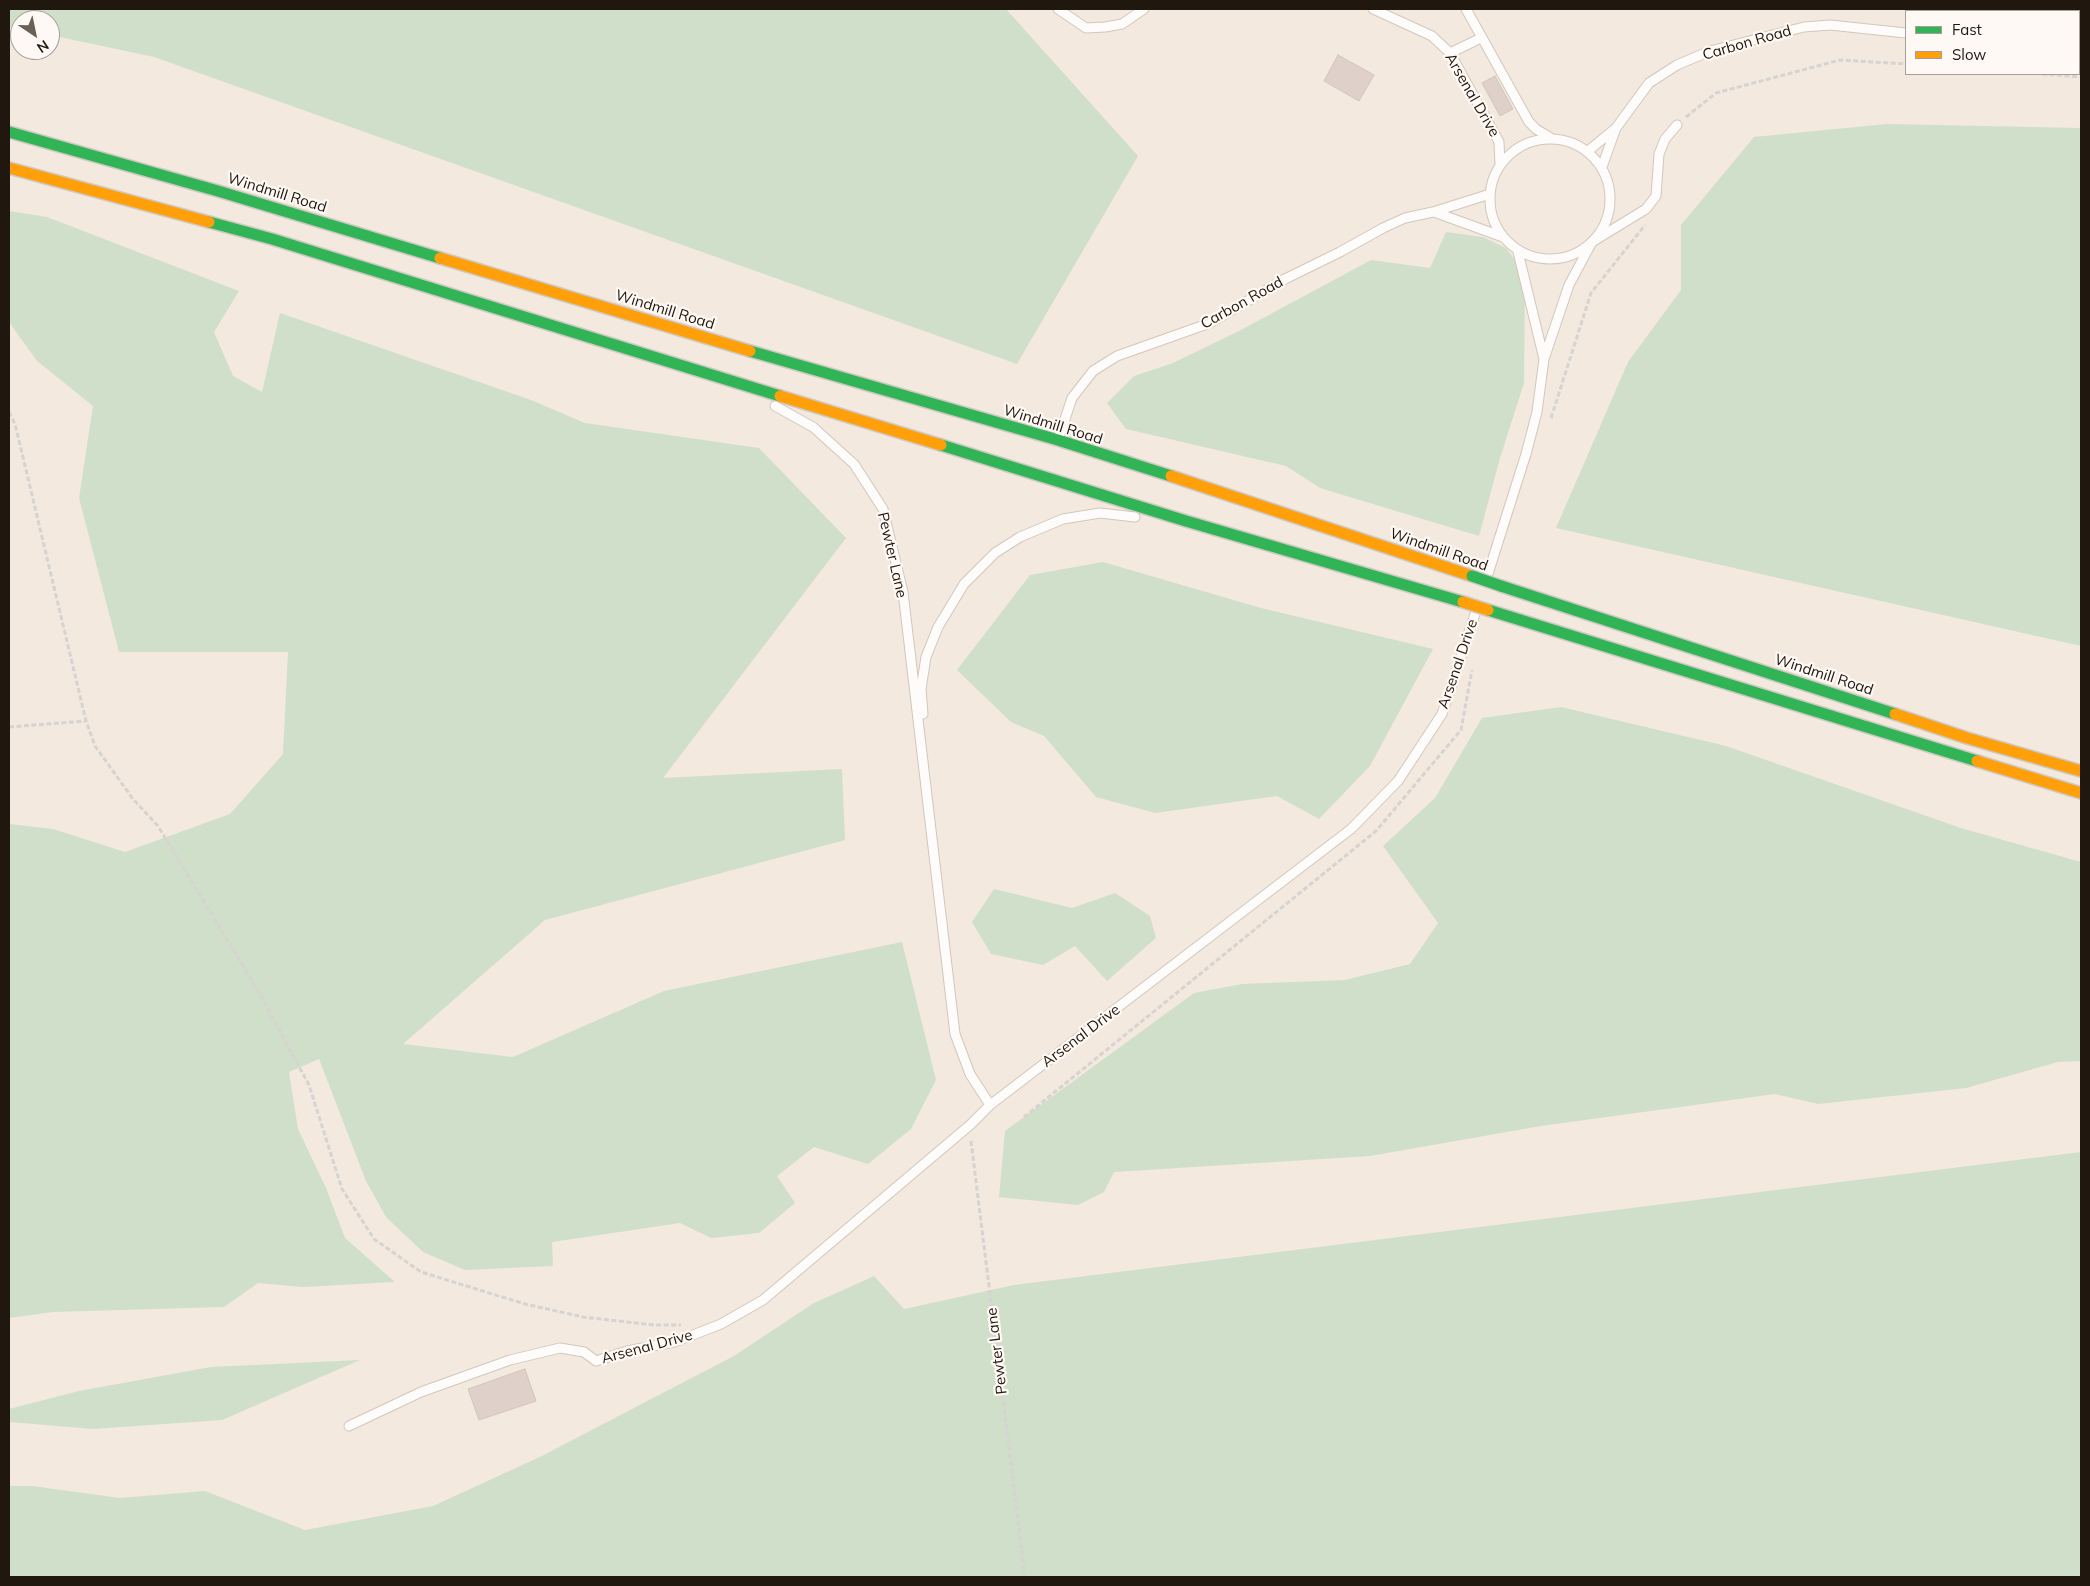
<!DOCTYPE html>
<style>
body{margin:0}
#map{position:relative;width:2090px;height:1586px;overflow:hidden;background:#f4e9de;font-family:Mulish,sans-serif}
canvas{display:block}
.frame{position:absolute;inset:0;border:10px solid #20170f;pointer-events:none}
.legend{position:absolute;left:1905px;top:10px;width:175px;height:65px;box-sizing:border-box;background:#fef9f4;border:1px solid #a59f98;margin:0;padding:6px 9px;list-style:none;font-size:15px;color:#20170f}
.legend li{display:flex;align-items:center;gap:10px;height:25px}
.legend b{width:25px;border:1px solid #a59f98}
.north{position:absolute;left:10px;top:10px;width:50px;height:50px;box-sizing:border-box;background:#fef9f4;border:1px solid #a59f98;border-radius:50%;rotate:146deg;font-size:14px;font-weight:700;line-height:20px;text-align:center;color:#20170f}
.north::after{content:'';display:block;margin:auto;width:18px;height:22px;background:#6a6057;clip-path:polygon(50% 0,100% 100%,50% 72%,0 100%)}
</style>
<div id="map">
<canvas width="2090" height="1586"></canvas>
<div class="frame"></div>
<ul class="legend">
<li><b style="height:6px;background:#30b455"></b>Fast</li>
<li><b style="height:6px;background:#ff9f0a"></b>Slow</li>
</ul>
<div class="north">N</div>
</div>
<script>
const g = document.querySelector('canvas').getContext('2d');
g.lineJoin = 'round';
function fill(path, color) { g.fillStyle = color; g.fill(path, 'evenodd'); }
const shape = rows => new Path2D(rows.map(r => 'M' + r).join(''));
function trace(path, color, width, dash) { g.strokeStyle = color; g.lineWidth = width; g.lineCap = dash ? 'butt' : 'round'; g.setLineDash(dash || []); g.stroke(path); }
function label(font, color, halo, rows, align = 'center') {
  g.font = font + ' Mulish,sans-serif'; g.lineWidth = 4.5; g.setLineDash([]); g.textBaseline = 'middle'; g.strokeStyle = halo; g.fillStyle = color; for (const [text, x, y, turn = 0] of rows) {
    g.save(); g.translate(x, y); g.rotate((+turn || 0) * Math.PI / 180); g.textAlign = isNaN(turn) ? turn : align; if (halo) g.strokeText(text, 0, 0); g.fillText(text, 0, 0); g.restore();
  }
}
const green = shape([
 [9,9,1006,9,1138,156,1017,364,154,57,50,35,50,20,20,20,20,29,9,27],
 [1887,124,2081,128,2081,646,1556,528,1628,362,1681,290,1681,225,1754,137],
 [9,211,47,217,239,291,214,332,233,376,262,392,280,313,531,400,585,423,759,448,846,538,663,778,842,769,845,840,545,920,403,1044,513,1057,664,991,902,942,936,1080,911,1129,868,1164,814,1147,777,1176,795,1203,759,1233,711,1238,680,1223,552,1242,553,1266,465,1270,423,1252,386,1217,366,1181,319,1059,289,1072,298,1129,326,1188,345,1238,395,1282,303,1287,258,1283,224,1307,53,1312,9,1318,9,824,53,829,125,852,230,814,283,754,288,652,119,652,79,498,93,406,37,361,9,322],
 [1446,232,1483,237,1506,248,1525,274,1524,383,1500,458,1479,536,1320,488,1286,466,1126,429,1107,403,1134,376,1173,363,1239,331,1371,260,1430,268],
 [1103,562,1261,608,1433,649,1370,766,1319,819,1277,796,1155,813,1096,797,1044,736,1011,722,957,670,1030,575],
 [1561,707,1726,746,1961,828,2081,862,2081,1061,2058,1062,1966,1088,1818,1104,1775,1094,1541,1126,1370,1156,1114,1172,1104,1192,1078,1205,999,1197,1005,1131,1194,993,1242,984,1345,980,1410,964,1438,923,1383,846,1435,798,1482,718],
 [994,889,1072,908,1115,893,1150,916,1156,938,1107,981,1075,946,1043,965,991,954,972,922],
 [2081,1152,2081,1577,9,1577,9,1486,32,1486,120,1498,205,1491,305,1530,433,1506,542,1456,653,1398,734,1356,814,1303,874,1276,904,1309,1014,1285],
 [360,1360,222,1420,93,1429,9,1422,9,1409,79,1391,211,1367]
]);
const building = shape([
 [1338,55,1374,75,1359,101,1324,81,1338,55],
 [1495,76,1513,109,1500,116,1482,83,1495,76],
 [525,1369,536,1401,479,1420,468,1389,525,1369]
]);
const path = shape([
 [2042,74,2081,77],
 [1686,117,1716,93,1840,60,1906,64],
 [9,412,15,424,86,721,95,746,133,799,158,826,257,989,309,1085,342,1189,374,1239,421,1272,525,1304,583,1317,654,1325,681,1325],
 [1551,418,1591,293,1645,225],
 [9,727,86,721],
 [1024,1117,1376,831,1461,730,1472,670],
 [971,1141,1025,1577]
]);
const lane = shape([
 [1058,9,1086,28,1105,27,1122,24,1144,9],
 [1373,9,1432,36,1450,53,1499,142,1500,164],
 [1466,9,1529,122,1536,129,1551,138],
 [1450,53,1481,38],
 [2079,59,2081,60],
 '1490 199a60 60 0 1 1 120 0a60 60 0 1 1-120 0Z',
 [1588,151,1616,128],
 [1602,167,1616,128,1649,83,1677,65,1710,51,1804,27,1830,25,1906,33],
 [1434,212,1503,237],
 [1518,252,1544,359],
 [775,406,813,427,854,464,883,509,903,592,955,1034,970,1074,990,1105],
 [1059,437,1072,398,1093,371,1117,356,1210,323,1285,279,1340,252,1383,228,1405,218,1433,212,1490,194],
 [1487,577,1526,454,1537,412,1544,359,1569,285,1592,242,1646,209,1656,196,1659,154,1665,139,1677,125],
 [923,714,921,689,926,657,938,627,964,584,995,553,1020,537,1063,519,1100,513,1135,517],
 [349,1426,421,1392,510,1360,560,1348,584,1352,596,1361,627,1351,675,1342,721,1324,763,1300,970,1125,990,1105,1351,829,1398,781,1442,714,1477,608]
]);
const fast = shape([
 [9,132,218,191,440,258],
 [209,222,272,239,780,396],
 [750,351,1058,440,1171,476],
 [941,445,1186,521,1463,602],
 [1501,586,1895,714],
 [1488,610,1977,761]
]);
const slow = shape([
 [9,168,209,222],
 [440,258,750,351],
 [780,396,941,445],
 [1171,476,1472,576],
 [1895,714,1967,738,2081,771],
 [1977,761,2081,793]
]);
const fastBridge = shape([
 [1472,576,1501,586]
]);
const slowBridge = shape([
 [1463,602,1488,610]
]);
const streetNames = [
 ["Carbon Road",1747,43,-16],
 ["Arsenal Drive",1472,95,60],
 ["Windmill Road",277,193,17],
 ["Carbon Road",1242,303,-29],
 ["Windmill Road",665,310,17],
 ["Windmill Road",1053,425,17],
 ["Windmill Road",1439,550,19],
 ["Pewter Lane",892,555,77],
 ["Arsenal Drive",1458,664,-71],
 ["Windmill Road",1824,675,18],
 ["Arsenal Drive",1081,1036,-37],
 ["Arsenal Drive",647,1347,-15],
 ["Pewter Lane",997,1351,-97]
];
fill(green, '#d0dfc9');
fill(building, '#dfd1c9');
trace(building, '#d0c5be', 1);
trace(lane, '#d1c7be', 11);
trace(fast, '#cec9c3', 14);
trace(slow, '#cec9c3', 14);
trace(path, '#d6d3d0', 3, [5, 2.5]);
trace(lane, '#fdfcfa', 9);
trace(fast, '#30b455', 11);
trace(slow, '#ff9f0a', 11);
trace(fastBridge, '#cec9c3', 14, []);
trace(slowBridge, '#cec9c3', 14, []);
trace(fastBridge, '#30b455', 11);
trace(slowBridge, '#ff9f0a', 11);
label('15px', '#20170f', '#fef9f4', streetNames);
</script>
